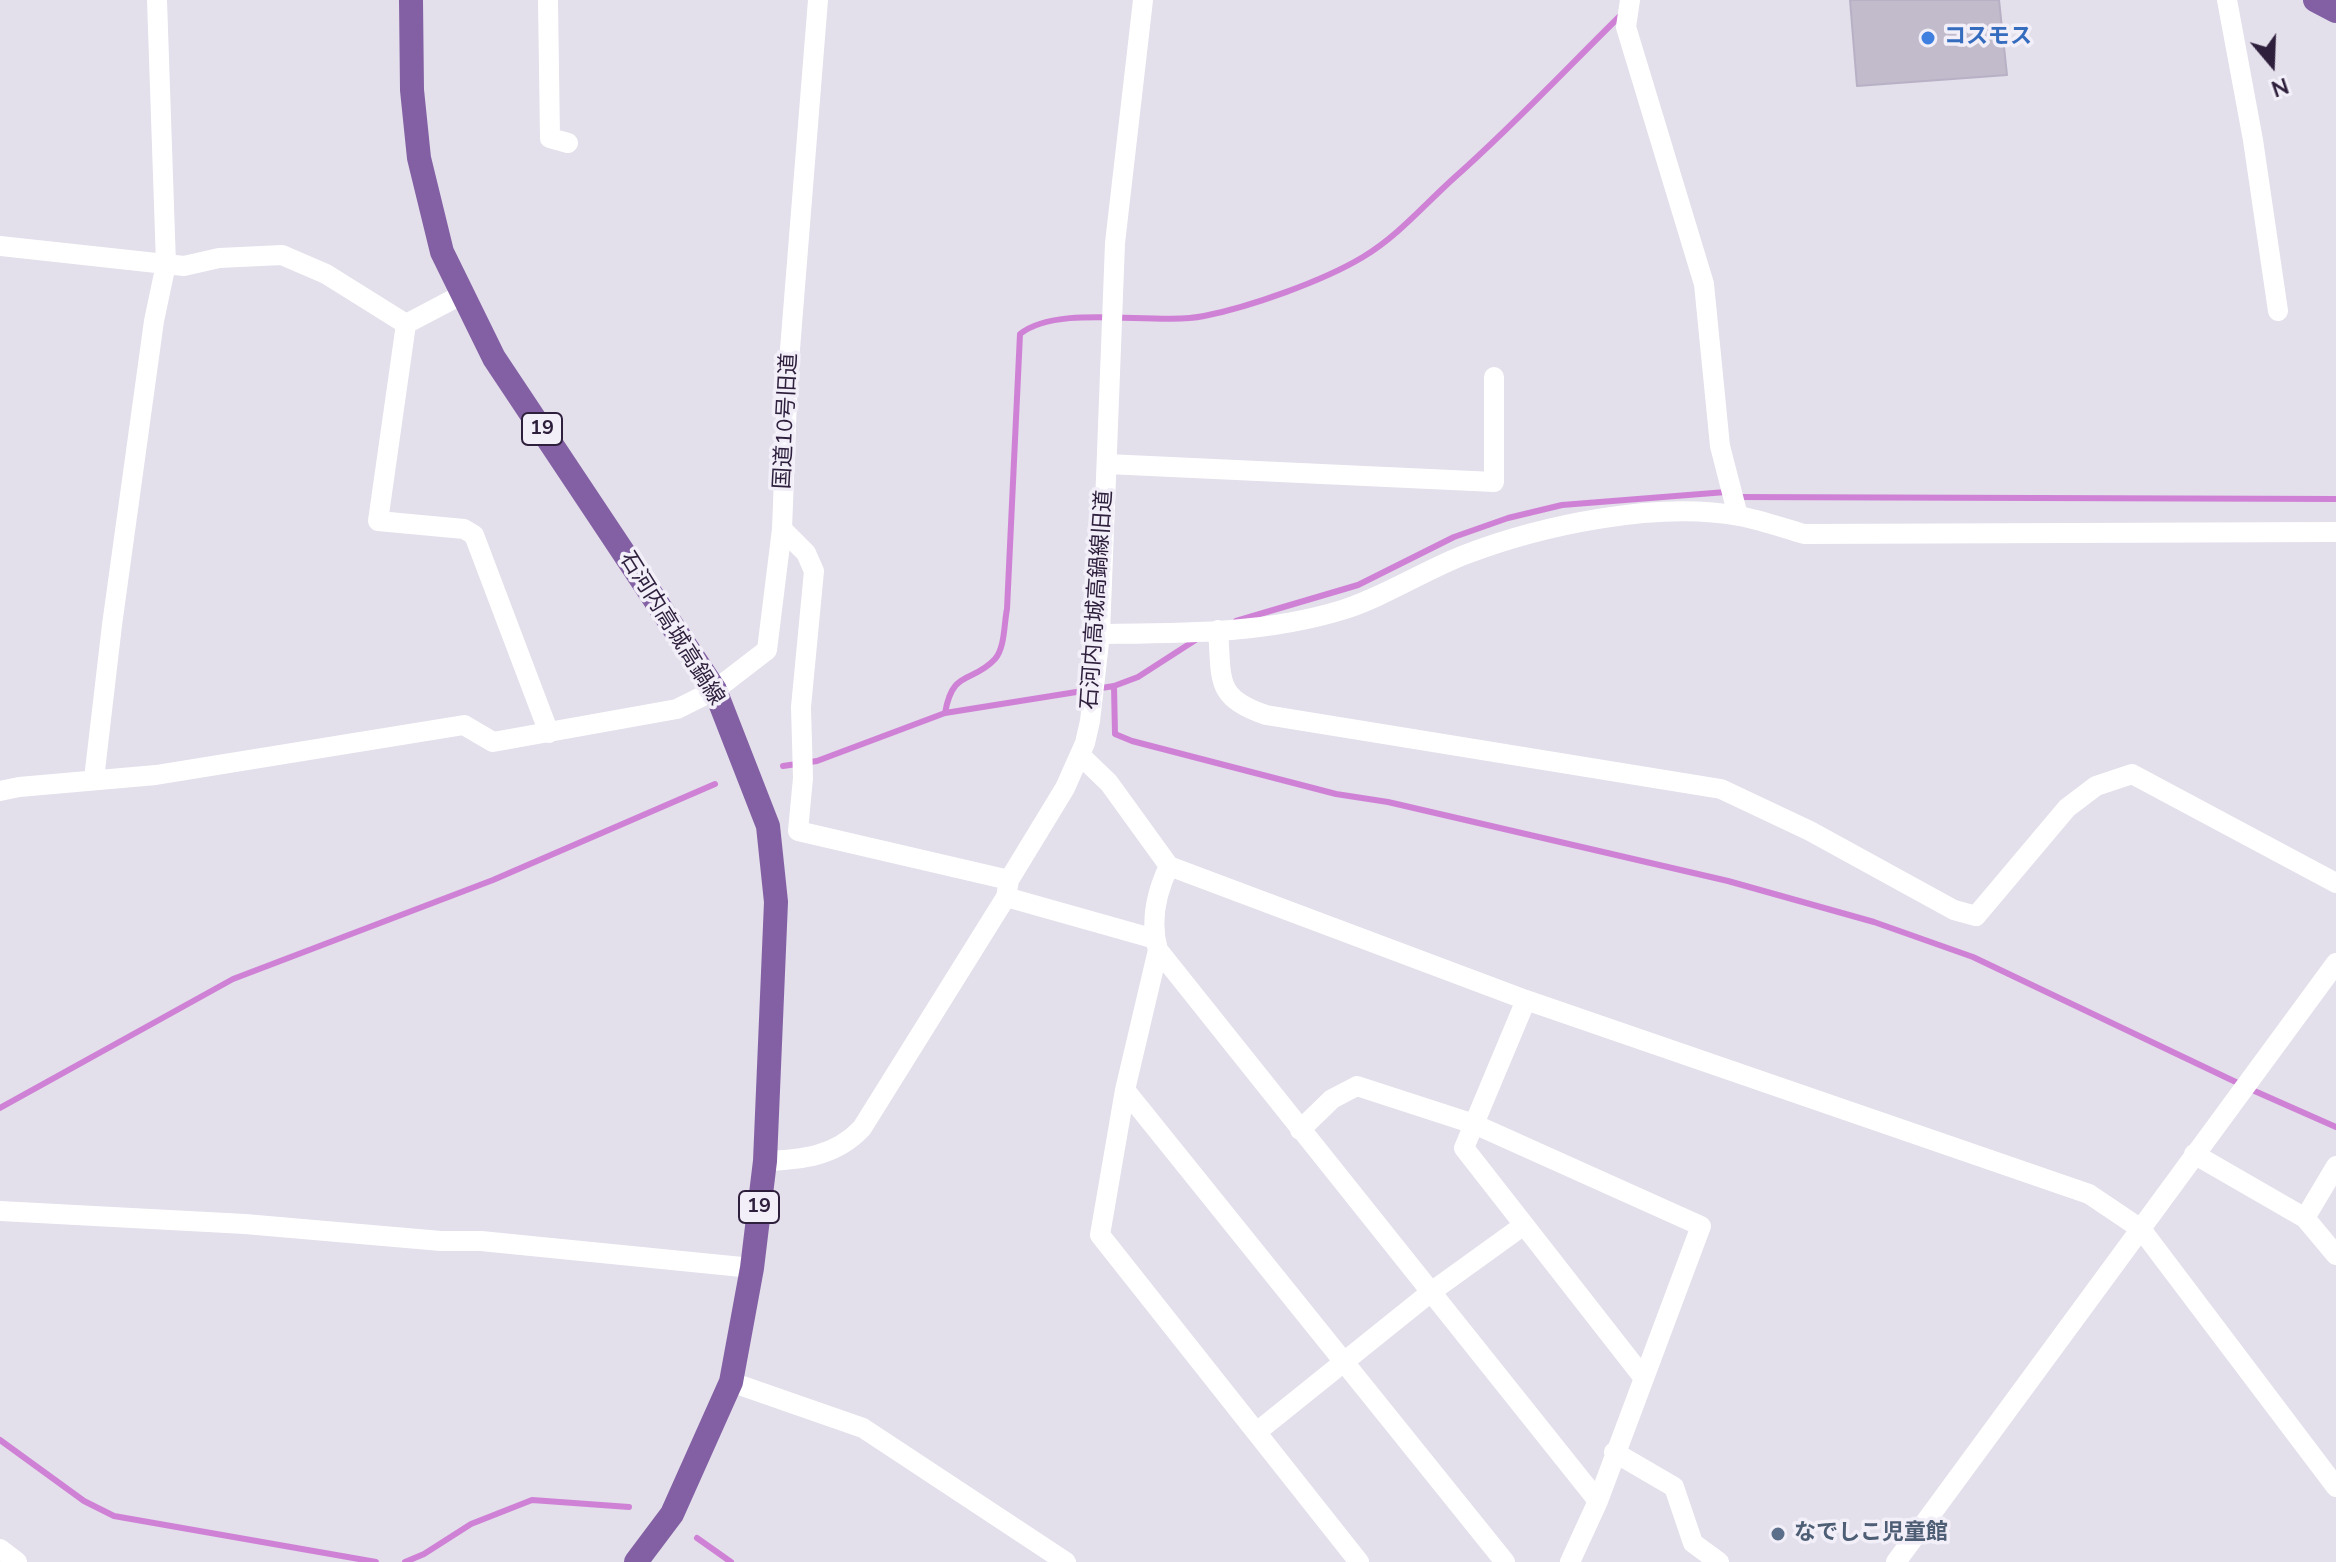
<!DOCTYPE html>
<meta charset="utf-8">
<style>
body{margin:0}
#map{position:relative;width:2336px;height:1562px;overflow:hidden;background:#e3dfeb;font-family:"Nunito Sans",sans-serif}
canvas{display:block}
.north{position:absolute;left:2232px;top:24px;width:80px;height:80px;-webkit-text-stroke:6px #f2eff8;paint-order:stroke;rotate:161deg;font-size:22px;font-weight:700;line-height:32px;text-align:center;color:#2e1f3d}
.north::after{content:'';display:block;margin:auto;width:28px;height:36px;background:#2e1f3d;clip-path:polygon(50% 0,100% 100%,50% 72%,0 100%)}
</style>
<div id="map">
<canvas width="2336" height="1562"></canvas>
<div class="north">N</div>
</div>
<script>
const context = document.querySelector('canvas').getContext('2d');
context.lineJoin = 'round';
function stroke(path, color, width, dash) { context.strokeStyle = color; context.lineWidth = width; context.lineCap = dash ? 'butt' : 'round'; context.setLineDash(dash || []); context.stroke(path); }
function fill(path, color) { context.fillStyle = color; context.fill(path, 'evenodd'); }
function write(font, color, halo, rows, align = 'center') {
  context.font = font + ' "Nunito Sans","Noto Sans JP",sans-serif'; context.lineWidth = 7; context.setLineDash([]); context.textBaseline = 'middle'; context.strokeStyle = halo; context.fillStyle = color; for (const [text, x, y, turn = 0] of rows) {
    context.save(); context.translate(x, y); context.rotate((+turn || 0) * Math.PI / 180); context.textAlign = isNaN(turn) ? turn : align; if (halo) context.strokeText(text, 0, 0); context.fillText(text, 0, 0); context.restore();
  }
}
stroke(new Path2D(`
 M1736,497L2336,499
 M1236,621L1358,585L1454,537L1508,518L1562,505L1726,492
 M1114,686L1115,734L1132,741L1336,794L1388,802L1728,881L1874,922L1973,957L2240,1084
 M945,713C953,668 972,684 995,659C1005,648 1004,623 1007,609L1020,334C1059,303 1154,326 1204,316C1250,307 1323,281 1363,257C1398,236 1424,205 1454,178C1513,126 1567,68 1623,13
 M783,766L817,761L945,713L1114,686L1138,677L1197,639
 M2250,1089L2336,1127
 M0,1108L233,979L493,880L715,784
 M0,1440L84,1501L114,1516L376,1562
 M697,1538L731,1562
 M405,1562L424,1554L471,1524L532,1500L629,1507`), '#cf82d5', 6);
const building = new Path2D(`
 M1850,0H1999L2007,75L1857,86Z`);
fill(building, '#c1bbcc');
stroke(building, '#b8b1c5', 2);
stroke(new Path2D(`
 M548,0L550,138L568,143
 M1630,0L1626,27L1704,284L1720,446L1738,516
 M2227,0L2253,140L2278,311
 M0,246L184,266L219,258L282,255L326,274L406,324
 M406,324L378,521L464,529L474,535L549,733
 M406,324L463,294
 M1107,464L1494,482V377
 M782,529L806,553L814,571L801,707L803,778L798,831L1009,880
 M1218,630C1222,679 1214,698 1266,715L1721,789L1810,831L1954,910L1976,916L2067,808L2096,786L2132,774L2336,883
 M1100,634C1181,633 1264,634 1342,610C1384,597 1423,571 1464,555C1542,525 1657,501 1739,516C1761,520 1783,528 1804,534L2336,532
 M1080,755L1109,783L1169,866L1526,1000L2089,1194L2141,1229L2336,1487
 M94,779L112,625L154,321L166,264L157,0
 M0,791L19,787L156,775L464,725L493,742L677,709L715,690L767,650L782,529L788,374L818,0
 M1169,866C1156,893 1150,922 1158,950L1598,1501
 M1006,897L1155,939
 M1158,950L1125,1090L1100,1235L1359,1562
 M1526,1000L1464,1148L1643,1377
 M1125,1090L1505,1562
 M1300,1130L1332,1099L1357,1086L1474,1124L1701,1226L1598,1501L1570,1562
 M2194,1154L2305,1218L2336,1255
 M765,1161C802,1160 836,1156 862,1128L1006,897L1009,880L1065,788L1085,743L1090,721L1100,634L1115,243L1143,0
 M0,1211L245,1224L441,1241H481L752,1268
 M2305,1218L2336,1166
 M731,1382L863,1428L1066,1562
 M1258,1431L1431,1292L1524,1225
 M1614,1452L1674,1487L1693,1543L1719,1562
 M0,1549L17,1562
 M1896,1562L2336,963`), '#fff', 20);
stroke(new Path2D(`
 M411,0L412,90L419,158L442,252L494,358L715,690L768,826L776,902L765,1161L752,1268L731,1382L672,1514L636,1562
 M2315,0L2336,11`), '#8360a4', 24);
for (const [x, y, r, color] of [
 [1928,38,8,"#3f7fe0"],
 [1778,1534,8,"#5c6f8a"]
]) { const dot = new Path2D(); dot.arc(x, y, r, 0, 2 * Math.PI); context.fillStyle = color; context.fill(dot); stroke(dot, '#f2eff8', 3); }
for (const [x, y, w] of [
 [542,429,40],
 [759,1207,40]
]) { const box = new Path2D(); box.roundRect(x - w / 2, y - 16, w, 32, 6); context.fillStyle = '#f2eff8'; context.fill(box); stroke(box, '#2e1f3d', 2); }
write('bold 20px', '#2e1f3d', null, [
 ["19",542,429],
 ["19",759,1207]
]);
write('bold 22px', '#366cbe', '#f2eff8', [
 ["コスモス",1944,38]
], 'left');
write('22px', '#2e1f3d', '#f2eff8', [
 ["国道10号旧道",787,421,-87],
 ["石河内高城高鍋線旧道",1098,600,-86],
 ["石河内高城高鍋線",671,629,58]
]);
write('bold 22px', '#4e5e75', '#f2eff8', [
 ["なでしこ児童館",1794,1534]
], 'left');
</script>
